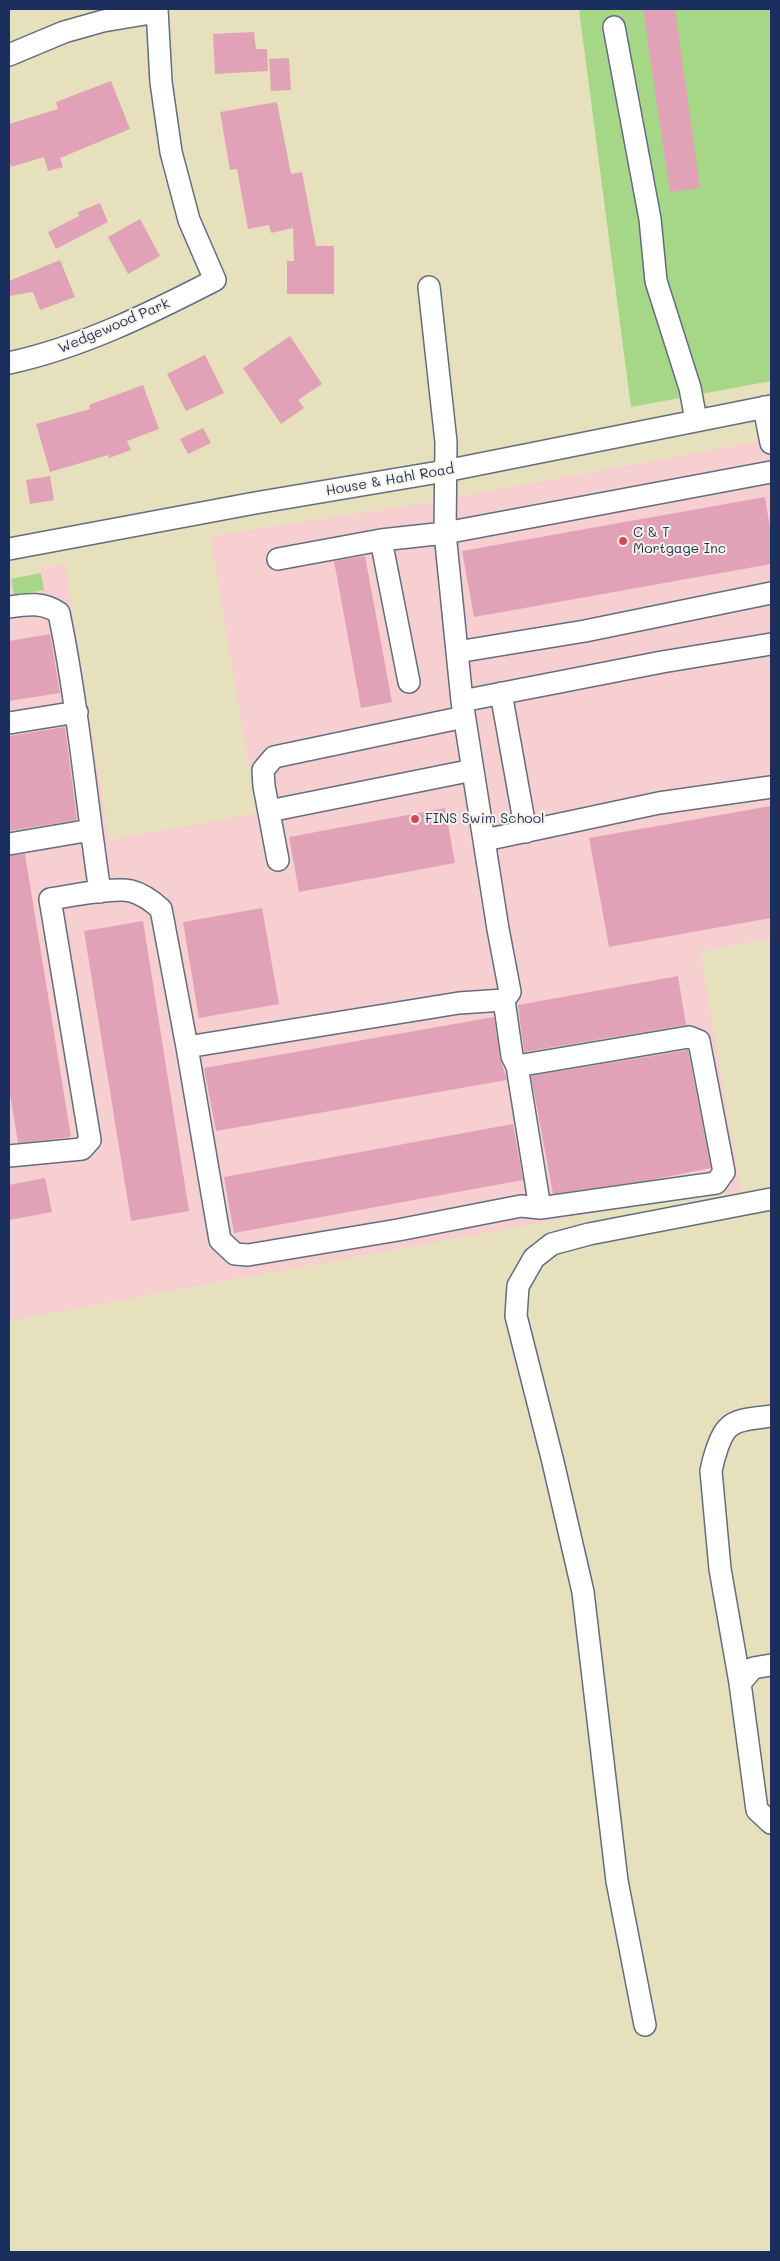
<!DOCTYPE html>
<style>
body{margin:0}
#map{position:relative;width:780px;height:2261px;overflow:hidden;background:#e7e0bc;font-family:Mali,sans-serif}
canvas{display:block}
.frame{position:absolute;inset:0;border:10px solid #1b2f5e;pointer-events:none}
</style>
<div id="map">
<canvas width="780" height="2261"></canvas>
<div class="frame"></div>
</div>
<script>
const context = document.querySelector('canvas').getContext('2d');
context.lineJoin = 'round';
function fill(path, color) { context.fillStyle = color; context.fill(path, 'evenodd'); }
function stroke(path, color, width, dash) { context.strokeStyle = color; context.lineWidth = width; context.lineCap = dash ? 'butt' : 'round'; context.setLineDash(dash || []); context.stroke(path); }
function write(font, color, halo, rows, align = 'center') {
  context.font = font + ' Mali,sans-serif'; context.lineWidth = 4; context.setLineDash([]); context.textBaseline = 'middle'; context.strokeStyle = halo; context.fillStyle = color; for (const [text, x, y, turn = 0] of rows) {
    context.save(); context.translate(x, y); context.rotate((+turn || 0) * Math.PI / 180); context.textAlign = isNaN(turn) ? turn : align; if (halo) context.strokeText(text, 0, 0); context.fillText(text, 0, 0); context.restore();
  }
}
fill(new Path2D(`
 M771,439V938L700,952L741,1191L638,1205L9,1321V574L14,595L44,590L40,568L65,564L109,840L257,813L210,536L407,506Z`), '#f7cfd1');
fill(new Path2D(`
 M579,9H771V381L631,407Z
 M41,573L44,590L14,595L11,579Z`), '#a5d786');
fill(new Path2D(`
 M643,9H675L700,188L670,192Z
 M254,32L256,49H267L268,71L215,74L213,34Z
 M289,58L291,90L271,91L269,59Z
 M111,81L130,129L60,158L63,167L48,171L44,157L11,167L9,160V124L58,109L56,102Z
 M277,102L291,174L302,172L316,246H334V294H287V261H294L293,228L271,233L269,225L248,229L237,169L230,170L220,112Z
 M100,203L108,222L56,249L48,232L79,216L78,212Z
 M140,219L160,256L128,274L108,237Z
 M60,260L75,297L40,310L33,292L9,296V281Z
 M290,336L322,384L298,400L304,408L281,424L243,368Z
 M205,355L224,393L186,411L167,374Z
 M143,385L159,429L127,441L131,450L109,458L108,455L50,472L36,424L90,409L89,405Z
 M203,428L211,443L188,454L180,439Z
 M50,476L54,500L30,504L26,480Z
 M765,497L771,534V564L474,617L462,551Z
 M365,556L392,702L361,708L334,561Z
 M50,634L60,693L9,701V641Z
 M65,727L77,820L9,831V736Z
 M771,806V918L609,947L589,838Z
 M445,808L455,863L299,892L289,837Z
 M25,854L71,1137L18,1143L9,1088V856Z
 M262,908L279,1004L199,1018L183,922Z
 M143,921L189,1211L131,1221L84,931Z
 M678,976L686,1025L524,1052L518,1005Z
 M494,1017L500,1058L507,1080L216,1131L204,1068Z
 M688,1050L711,1168L651,1180L553,1194L531,1076Z
 M513,1124L523,1180L234,1233L224,1177Z
 M45,1178L52,1212L9,1220V1185Z`), '#e1a2b7');
const minor = new Path2D(`
 M614,27L650,219L656,281L690,388L696,420
 M9,55L64,32L103,21L157,12
 M429,287L446,442L445,533L462,701L662,662L771,644
 M9,363C82,347 149,314 215,280L189,220L171,152L161,82L157,9
 M764,407L771,443
 M381,540L409,682
 M9,549L255,503L445,471L771,406
 M278,559L381,540L445,533L771,472
 M9,607C27,604 44,602 59,613C78,705 86,799 100,892
 M457,652L585,631L771,593
 M501,693L526,832
 M9,723L77,712
 M269,811L473,770
 M485,840L659,803L771,787
 M9,844L91,830
 M278,860L264,786L263,770L274,757L464,717
 M187,1047L220,1240L235,1254L248,1255L398,1230L521,1206L540,1208L716,1183L724,1172L699,1041L689,1037L517,1066L512,1056L504,1000
 M517,1066L540,1208
 M9,1156L82,1149L90,1140L50,899C70,896 114,887 131,891C143,894 152,901 161,909L187,1047L459,1003L504,1000L510,992L498,929L462,701
 M771,1665L753,1668L740,1683L757,1810L771,1823
 M740,1683L720,1569L711,1471C713,1460 720,1434 729,1427C738,1418 760,1418 771,1416
 M645,2025L617,1881L583,1592L553,1462L516,1316L518,1286L534,1258L552,1244L589,1234L771,1199`);
stroke(minor, '#626d7f', 24);
stroke(minor, '#fff', 21);
for (const [x, y, r, color] of [
 [623,541,5,"#d1495b"],
 [415,819,5,"#d1495b"]
]) { const dot = new Path2D(); dot.arc(x, y, r, 0, 2 * Math.PI); context.fillStyle = color; context.fill(dot); stroke(dot, '#f7f3e8', 2); }
write('14px', '#1b2f5e', '#f7f3e8', [
 ["Wedgewood Park",114,326,-23],
 ["House & Hahl Road",390,480,-10]
]);
write('14px', '#1b2f5e', '#f7f3e8', [
 ["C & T",633,533],
 ["Mortgage Inc",633,549],
 ["FINS Swim School",425,819]
], 'left');
</script>
